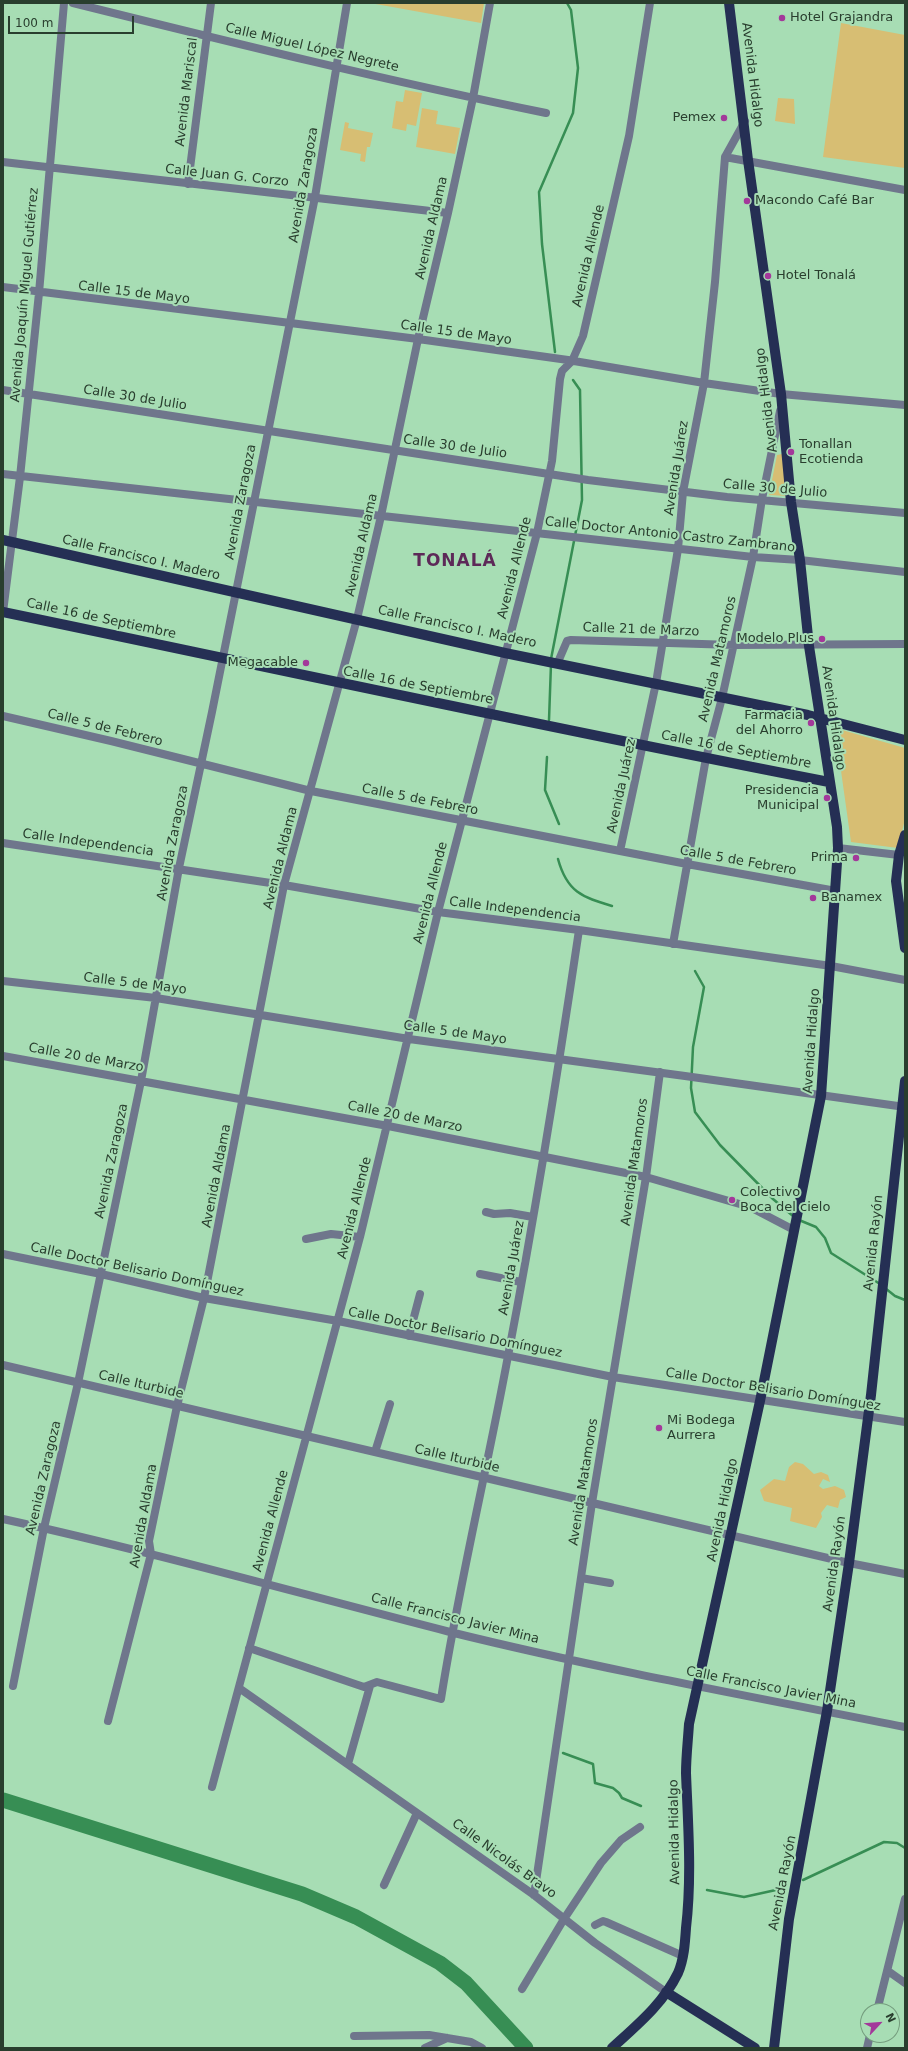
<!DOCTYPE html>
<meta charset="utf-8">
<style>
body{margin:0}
#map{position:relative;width:908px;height:2051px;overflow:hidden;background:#a7ddb4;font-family:"DejaVu Sans",sans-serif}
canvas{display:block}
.frame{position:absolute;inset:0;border:4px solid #293e2e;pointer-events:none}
.north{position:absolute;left:860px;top:2003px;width:40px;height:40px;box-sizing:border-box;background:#a7ddb4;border:1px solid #759d7e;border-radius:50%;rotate:64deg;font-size:11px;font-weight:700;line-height:16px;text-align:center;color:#293e2e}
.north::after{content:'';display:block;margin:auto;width:14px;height:18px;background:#a3389a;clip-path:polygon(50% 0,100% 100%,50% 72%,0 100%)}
.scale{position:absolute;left:8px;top:16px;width:126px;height:18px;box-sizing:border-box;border:2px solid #293e2e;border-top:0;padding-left:5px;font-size:12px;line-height:14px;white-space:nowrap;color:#293e2e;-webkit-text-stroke:3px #a7ddb4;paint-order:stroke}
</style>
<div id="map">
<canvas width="908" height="2051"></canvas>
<div class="frame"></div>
<div class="north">N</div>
<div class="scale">100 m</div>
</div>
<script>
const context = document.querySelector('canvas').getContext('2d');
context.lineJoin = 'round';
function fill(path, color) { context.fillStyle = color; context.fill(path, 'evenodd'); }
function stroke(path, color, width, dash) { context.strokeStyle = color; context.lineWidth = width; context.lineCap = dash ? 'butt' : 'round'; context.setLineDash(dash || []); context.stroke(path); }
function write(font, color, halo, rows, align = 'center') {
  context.font = font + ' "DejaVu Sans",sans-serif'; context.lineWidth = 4; context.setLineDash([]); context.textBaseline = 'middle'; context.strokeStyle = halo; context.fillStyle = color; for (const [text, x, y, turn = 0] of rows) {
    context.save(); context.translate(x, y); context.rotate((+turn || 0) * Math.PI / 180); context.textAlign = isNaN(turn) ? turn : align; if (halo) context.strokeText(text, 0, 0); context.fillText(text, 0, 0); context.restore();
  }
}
fill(new Path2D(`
 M370,3H484L481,23Z
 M841,23L905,35V168L823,157Z
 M405,90L422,93L416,126L407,124L406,131L392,128L396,101L403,102Z
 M778,98L794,99L795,124L775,121Z
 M422,108L438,111L436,124L460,128L455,154L416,147Z
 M345,122L349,123L348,128L373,133L370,147H367L365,162L360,161L361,154L340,150Z
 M782,454L788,496L769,495L777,455Z
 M835,728L905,748V819L898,848L851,842Z
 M795,1462L803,1464L814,1474L821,1472L828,1475L830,1482L823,1479L819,1486L823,1489L835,1486L844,1490L846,1497L840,1500L838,1508L827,1505L821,1513L822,1517L816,1528L790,1521L792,1508L764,1501L760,1490L774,1479L785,1481L789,1467Z`), '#d7be73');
stroke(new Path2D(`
 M555,352L542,244L539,192L573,113L578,68L571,10L567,3
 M551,659L582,500L580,390L573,380
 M549,720L551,664
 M547,757L545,790L559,824
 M558,859C567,892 582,897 612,906
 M695,971L704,987L693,1047L691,1088L695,1112L720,1145L773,1199L793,1216
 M799,1220L816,1227L825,1238L831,1253L880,1284
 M885,1288L895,1296L905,1300
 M563,1753L593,1764L595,1783L613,1788L619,1793L622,1798L641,1806
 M803,1880L884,1842L897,1843L905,1848
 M707,1890L744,1897L785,1888`), '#378e54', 2.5);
stroke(new Path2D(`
 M3,1800L302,1894L356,1917L440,1963L466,1983L526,2048`), '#378e54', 15);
stroke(new Path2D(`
 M73,3C230,42 388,81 546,113
 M725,157L905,190
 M3,162L448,213
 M188,184L211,3
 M3,287L418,339L568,360L704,383L781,394L905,405
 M3,390L588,480L727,497L905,513
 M3,474L753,557L800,560L905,572
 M3,612L20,477L39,293L64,3
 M558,662L567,641L571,640L734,645L905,644
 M3,716L111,741L311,791L687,864L836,891
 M3,843L284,885L438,912L579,930L831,966L905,980
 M838,848L899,855
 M620,851L656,683L678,549L683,492L704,383L715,282L725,157L745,121
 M673,944L706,758L722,698L753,557L762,499L780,411
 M3,981L156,998L409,1039L685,1076L905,1107
 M3,1056L388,1126L646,1177L750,1207L794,1230
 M486,1212L494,1214L510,1213L533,1217
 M306,1239L331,1234L360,1237
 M3,1254L101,1274L204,1298L338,1321L613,1377L905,1422
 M480,1274L521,1282
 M409,1336L420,1294
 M3,1365L849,1563L905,1574
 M375,1452L390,1404
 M3,1519C153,1552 301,1594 450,1632C600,1669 753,1697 905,1727
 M581,1578L610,1583
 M249,1648L364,1687L377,1682L441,1699C459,1584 487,1470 508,1356C535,1215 558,1072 579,930
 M13,1686L44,1528L78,1383L141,1081L179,868L212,712L315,197L347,3
 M239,1688L534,1895L595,1943L666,1992
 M108,1721L151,1554L149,1541L177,1406L204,1298L284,885L357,619L381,516L418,339L448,213L473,98L490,3
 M348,1764L370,1686
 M212,1787L360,1237L438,912L537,533L552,461L560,379L562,371L572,361L583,336L629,136L650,3
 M384,1885L417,1813
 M534,1895L592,1503L646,1177L660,1072
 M595,1925L603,1921L606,1922L683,1956
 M888,1971L905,1983
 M522,1989L564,1919L601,1863L621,1840L640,1827
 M877,2011L905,1899
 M354,2036L429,2035L471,2042L482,2048
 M425,2048L447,2038
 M867,2048L870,2035`), '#6f768c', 8);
stroke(new Path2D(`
 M3,540L505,653L808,715L905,740
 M3,612C278,669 553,729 829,782
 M905,835L899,855L896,881L905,948
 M666,1992L755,2048
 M612,2048C637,2025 663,2004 678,1973C684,1959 685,1943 686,1928C692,1876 688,1825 686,1773C686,1757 688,1740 689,1724L760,1401L821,1096L838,848L837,827L809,646L800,560L791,502L781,394L748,160L729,3
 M774,2048L789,1919L827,1711L849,1563L871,1395L905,1081`), '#252f54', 10);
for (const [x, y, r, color] of [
 [782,18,4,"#a3389a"],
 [724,118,4,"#a3389a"],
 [747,201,4,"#a3389a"],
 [768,276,4,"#a3389a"],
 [791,452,4,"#a3389a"],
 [822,639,4,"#a3389a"],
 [306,663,4,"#a3389a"],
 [811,723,4,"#a3389a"],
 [827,798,4,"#a3389a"],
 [856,858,4,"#a3389a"],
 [813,898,4,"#a3389a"],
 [732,1200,4,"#a3389a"],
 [659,1428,4,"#a3389a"]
]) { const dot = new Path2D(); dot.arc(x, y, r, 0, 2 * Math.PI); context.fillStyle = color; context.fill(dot); stroke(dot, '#a7ddb4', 1.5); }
write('13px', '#293e2e', '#a7ddb4', [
 ["Hotel Grajandra",790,18],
 ["Pemex",716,118,"right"],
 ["Macondo Café Bar",755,201],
 ["Hotel Tonalá",776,276],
 ["Tonallan",799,445],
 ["Ecotienda",799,460],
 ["Modelo Plus",814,639,"right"],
 ["Megacable",298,663,"right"],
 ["Farmacia",803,716,"right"],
 ["del Ahorro",803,731,"right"],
 ["Presidencia",819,791,"right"],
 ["Municipal",819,806,"right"],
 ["Prima",848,858,"right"],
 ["Banamex",821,898],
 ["Colectivo",740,1193],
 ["Boca del cielo",740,1208],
 ["Mi Bodega",667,1421],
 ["Aurrera",667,1436]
], 'left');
write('13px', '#293e2e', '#a7ddb4', [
 ["Calle Miguel López Negrete",312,48,13],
 ["Avenida Hidalgo",752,75,83],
 ["Avenida Mariscal",187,92,-83],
 ["Calle Juan G. Corzo",227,176,6],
 ["Avenida Zaragoza",304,185,-80],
 ["Avenida Aldama",432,228,-77],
 ["Avenida Allende",589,256,-77],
 ["Calle 15 de Mayo",134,293,7],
 ["Avenida Joaquín Miguel Gutiérrez",25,295,-85],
 ["Calle 15 de Mayo",456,333,8],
 ["Calle 30 de Julio",135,398,9],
 ["Avenida Hidalgo",767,400,-97],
 ["Calle 30 de Julio",455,447,8],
 ["Avenida Juárez",677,468,-81],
 ["Calle 30 de Julio",775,489,5],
 ["Avenida Zaragoza",241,502,-79],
 ["Calle Doctor Antonio Castro Zambrano",670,535,6],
 ["Avenida Aldama",362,545,-77],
 ["Calle Francisco I. Madero",141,558,13],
 ["Avenida Allende",515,568,-76],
 ["Calle 16 de Septiembre",101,619,12],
 ["Calle Francisco I. Madero",457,627,12],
 ["Calle 21 de Marzo",641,630,2],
 ["Avenida Matamoros",718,659,-77],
 ["Calle 16 de Septiembre",418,686,11],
 ["Avenida Hidalgo",833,718,82],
 ["Calle 5 de Febrero",105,728,14],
 ["Calle 16 de Septiembre",736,750,11],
 ["Avenida Juárez",622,786,-78],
 ["Calle 5 de Febrero",420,800,11],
 ["Calle Independencia",88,843,8],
 ["Avenida Zaragoza",173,843,-79],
 ["Avenida Aldama",281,858,-76],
 ["Calle 5 de Febrero",738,861,10],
 ["Avenida Allende",431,893,-76],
 ["Calle Independencia",515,910,7],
 ["Calle 5 de Mayo",135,984,7],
 ["Calle 5 de Mayo",455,1033,8],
 ["Avenida Hidalgo",812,1041,-86],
 ["Calle 20 de Marzo",86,1058,10],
 ["Calle 20 de Marzo",405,1117,11],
 ["Avenida Zaragoza",112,1161,-78],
 ["Avenida Matamoros",635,1162,-82],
 ["Avenida Aldama",217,1176,-79],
 ["Avenida Allende",355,1208,-76],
 ["Avenida Rayón",874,1243,-84],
 ["Avenida Juárez",512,1268,-80],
 ["Calle Doctor Belisario Domínguez",137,1270,12],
 ["Calle Doctor Belisario Domínguez",455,1333,11],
 ["Calle Iturbide",141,1385,13],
 ["Calle Doctor Belisario Domínguez",773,1390,9],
 ["Calle Iturbide",457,1459,13],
 ["Avenida Zaragoza",44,1478,-77],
 ["Avenida Matamoros",584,1482,-81],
 ["Avenida Hidalgo",723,1510,-78],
 ["Avenida Aldama",144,1516,-80],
 ["Avenida Allende",271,1521,-75],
 ["Avenida Rayón",835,1564,-82],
 ["Calle Francisco Javier Mina",455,1619,14],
 ["Calle Francisco Javier Mina",771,1688,11],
 ["Avenida Hidalgo",675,1832,-91],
 ["Calle Nicolás Bravo",504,1859,36],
 ["Avenida Rayón",783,1883,-79]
]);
context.letterSpacing = '1px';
write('bold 17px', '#5d2958', '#a7ddb4', [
 ["TONALÁ",455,562]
]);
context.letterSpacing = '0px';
</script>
